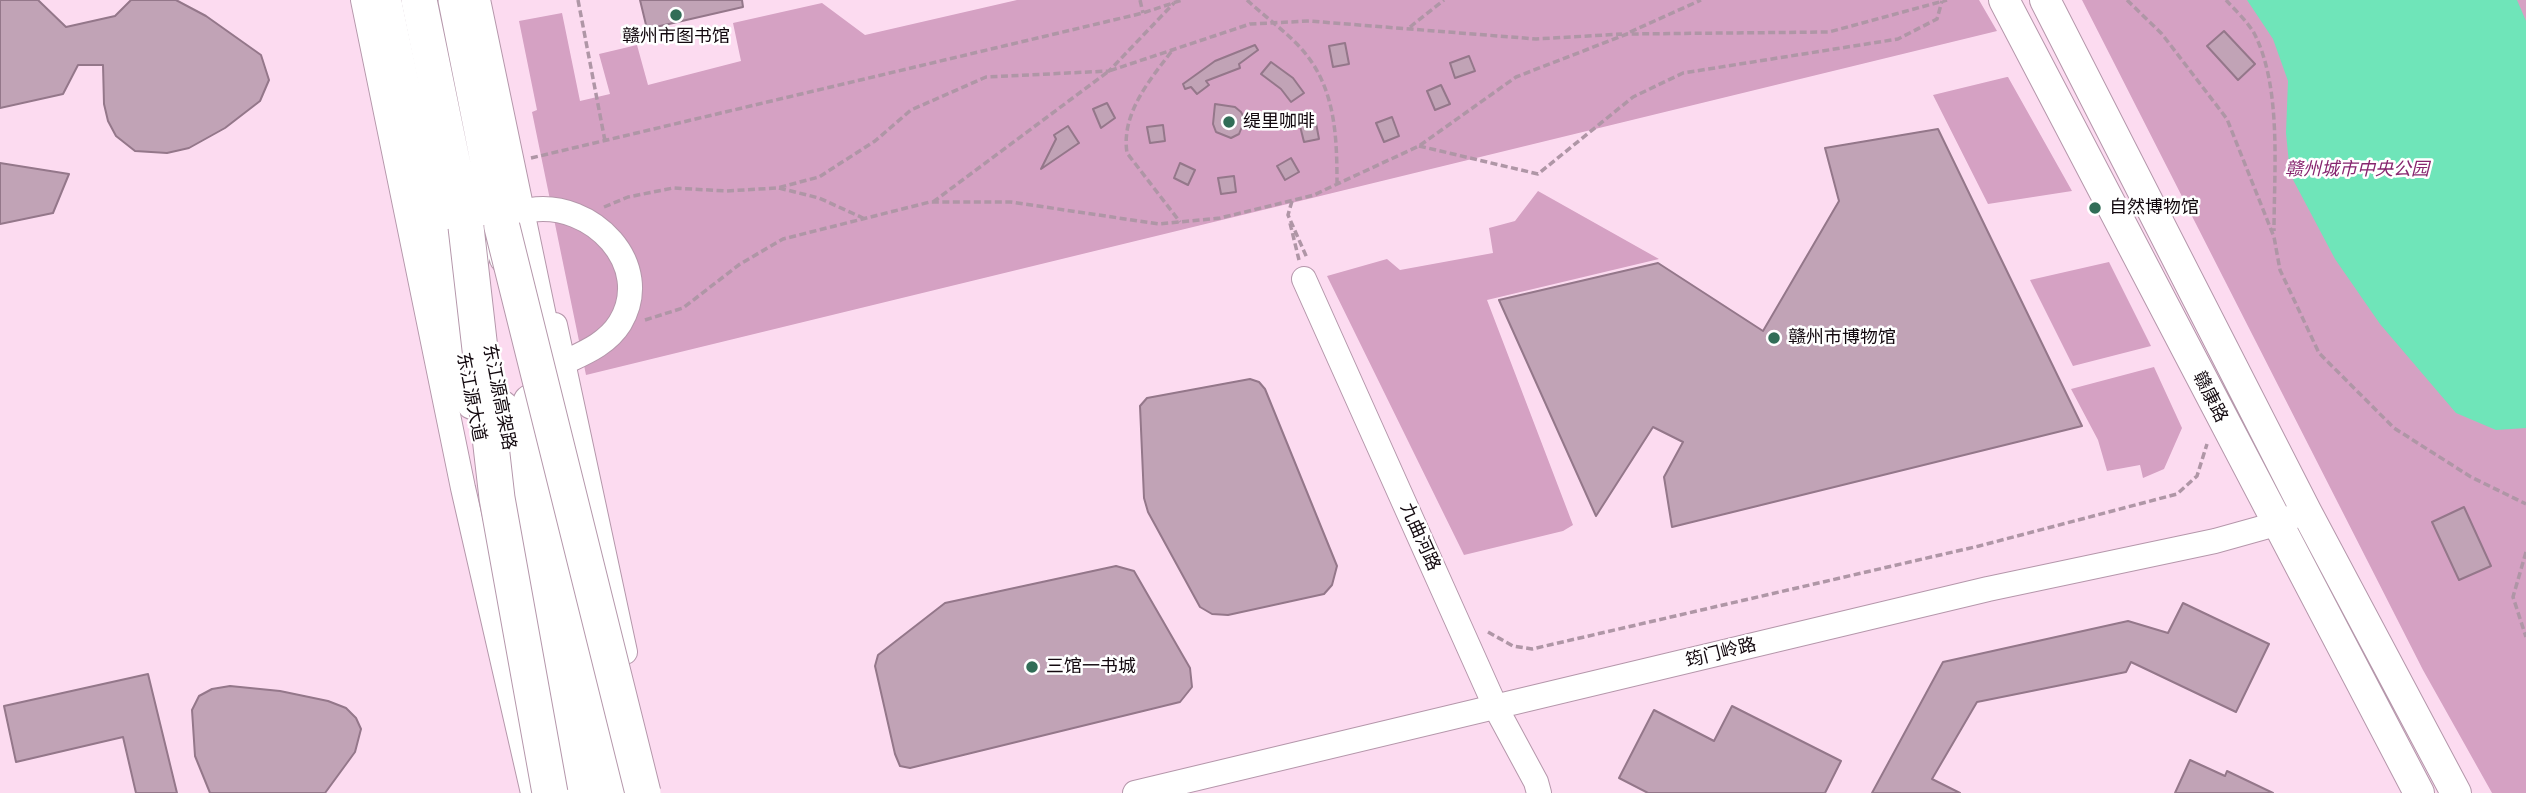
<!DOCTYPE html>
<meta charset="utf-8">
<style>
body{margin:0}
canvas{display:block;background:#fcdbf0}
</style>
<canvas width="2526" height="793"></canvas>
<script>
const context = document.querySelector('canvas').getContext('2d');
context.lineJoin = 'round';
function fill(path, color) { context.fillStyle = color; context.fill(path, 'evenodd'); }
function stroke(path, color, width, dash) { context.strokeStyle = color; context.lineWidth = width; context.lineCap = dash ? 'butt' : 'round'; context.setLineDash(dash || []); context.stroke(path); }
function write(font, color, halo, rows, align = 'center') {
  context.font = font + ' Literata,"Noto Sans SC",serif'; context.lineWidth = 5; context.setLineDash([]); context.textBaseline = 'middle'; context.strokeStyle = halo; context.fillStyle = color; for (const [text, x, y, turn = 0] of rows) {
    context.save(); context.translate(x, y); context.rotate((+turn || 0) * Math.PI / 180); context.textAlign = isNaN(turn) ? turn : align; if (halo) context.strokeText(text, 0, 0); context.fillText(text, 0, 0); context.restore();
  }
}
fill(new Path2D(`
 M1017,0H1979L1997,31L586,375L532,112L537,110L519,21L562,13L580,101L610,94L599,54L637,45L648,85L741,61L733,23L822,3L865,35Z
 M2082,0H2526V793H2492L2423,670Z
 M2007,77H2008L2072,191L1988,204L1933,95Z
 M1538,191L1659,259L1487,300L1573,525L1563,531L1464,555L1327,276L1387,259L1400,270L1493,253L1489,228L1515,221Z
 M2109,262L2151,346L2073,366L2030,280Z
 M2154,367L2182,428L2164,469L2143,478L2140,465L2107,471L2098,440L2071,389Z`), '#d5a1c3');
fill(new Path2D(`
 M2247,0H2517L2526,21V428L2496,430L2456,413L2380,324L2335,259L2290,174L2286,133L2288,81L2273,39Z`), '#6fe5b9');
const building = new Path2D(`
 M0,0H38L66,27L115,16L131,0H176L206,16L261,55L269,80L260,101L225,128L189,148L167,153L135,151L116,136L108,121L104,104L103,65H78L63,94L0,108Z
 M640,0H742L743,7L647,29Z
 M2224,31L2255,64L2238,80L2207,46Z
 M1345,43L1349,64L1333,67L1329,46Z
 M1255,45L1258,50L1239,64L1240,68L1206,81L1209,85L1197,94L1191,87L1185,89L1183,84L1215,61Z
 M1469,56L1475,71L1455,78L1450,63Z
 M1271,62L1293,78L1304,93L1291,102L1281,89L1261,74Z
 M1441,85L1450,104L1435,110L1427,91Z
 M1107,103L1115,118L1101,128L1093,109Z
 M1215,104L1235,107L1241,112L1245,119L1239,134L1231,138L1216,132L1213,124Z
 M1392,117L1399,136L1384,142L1376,123Z
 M1316,123L1319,139L1304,142L1300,126Z
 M1163,125L1165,141L1150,143L1147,127Z
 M1068,126L1079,143L1041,169L1056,139L1054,135Z
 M1938,129L2082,426L1672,527L1664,477L1683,442L1653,427L1596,516L1499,300L1658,263L1763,331L1839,201L1825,148Z
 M1291,158L1299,172L1285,180L1277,166Z
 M0,163L69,174L53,213L0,224Z
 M1180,163L1195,170L1188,185L1174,178Z
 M1234,176L1236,192L1221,194L1218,178Z
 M1250,379L1259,382L1265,389L1337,566L1332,585L1324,594L1228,615L1212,614L1200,607L1148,512L1144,498L1140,406L1147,398Z
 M2464,507L2491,566L2459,580L2432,522Z
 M1116,566L1134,571L1190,668L1192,687L1180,702L910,768L900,766L895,754L875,666L878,655L945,603Z
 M2183,603L2269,644L2236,712L2131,662L2126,672L1977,702L1932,779L1960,793H1872L1943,662L2128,621L2168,633Z
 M148,674L177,793H136L123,737L16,762L4,706Z
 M230,686L280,691L328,701L346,708L356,718L361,729L355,752L325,793H210L195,756L192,710L199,696L212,689Z
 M1732,706L1841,761L1825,793H1648L1619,778L1654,710L1714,741Z
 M2190,760L2225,776L2227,771L2273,793H2175Z`);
fill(building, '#c1a3b6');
stroke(building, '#94778a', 2);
const minor = new Path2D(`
 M363,0L463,488L533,793
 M530,210C592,200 655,265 620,323C607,344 584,353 563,363
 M1304,279L1496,708L1536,782L1539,793
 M555,325L625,652
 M1135,793L1988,589L2215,541L2276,524L2306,511`);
const major = new Path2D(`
 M386,0L472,404
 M475,0L548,350
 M2004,0L2419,793
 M2045,0L2306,511L2456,793`);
const highway = new Path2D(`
 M419,0L472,257
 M456,0L507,257
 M531,402L545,482L610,793
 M501,408L580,793`);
stroke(minor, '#b597ab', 26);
stroke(major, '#b597ab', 32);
stroke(highway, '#b597ab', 37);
stroke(new Path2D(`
 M578,0L605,141
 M1140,0L1143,13
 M1247,0C1263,15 1281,28 1296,43C1335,82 1337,132 1337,184
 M2127,0L2162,34L2227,119L2274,237L2280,270L2319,353L2394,428L2471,477L2526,504
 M2226,0C2235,10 2247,21 2254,33C2282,87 2274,171 2274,231
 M1410,27L1444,0
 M1630,32L1701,0
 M1171,52C1149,81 1121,114 1127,153L1180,222
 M1419,146L1538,174L1633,97L1683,73L1898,39L1937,19L1942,1
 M531,158L1143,13L1182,0
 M779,188L819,198L863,218
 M1292,201L1288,215L1307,258
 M933,202L1109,71L1250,24L1309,21L1536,39L1622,34
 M604,207L628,197L673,188L726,191L777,188L819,177L875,141L911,110L986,77L1109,71L1174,3
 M1290,223L1299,260
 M645,320L683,308L740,264L783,239L930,202H1011L1159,224L1220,218L1314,195L1335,185L1419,146L1516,77L1627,34L1829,32L1947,0
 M2526,552L2513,597L2526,637
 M1488,632L1513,646L1532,649L1979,546L2177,494L2197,476L2207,444`), '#af96a6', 3.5, [7, 3.5]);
stroke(minor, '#fff', 24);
stroke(major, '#fff', 30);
stroke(highway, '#fff', 35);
const highwayBridge = new Path2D(`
 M466,227L497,498L550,793
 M502,227L643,793`);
stroke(highwayBridge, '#b597ab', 37, []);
stroke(highwayBridge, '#fff', 35);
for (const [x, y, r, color] of [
 [676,15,7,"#316d57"],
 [1229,122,7,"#316d57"],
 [2095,208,7,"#316d57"],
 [1774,338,7,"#316d57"],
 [1032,667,7,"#316d57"]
]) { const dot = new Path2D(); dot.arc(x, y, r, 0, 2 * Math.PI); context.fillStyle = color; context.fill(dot); stroke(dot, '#fff', 2.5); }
write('18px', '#12080e', '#fff', [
 ["赣州市图书馆",676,37,"center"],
 ["缇里咖啡",1243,122],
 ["自然博物馆",2109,208],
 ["赣州市博物馆",1788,338],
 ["三馆一书城",1046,667]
], 'left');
write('italic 18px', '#87266f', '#fff', [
 ["赣州城市中央公园",2357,170]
]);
write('18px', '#12080e', '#fff', [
 ["东江源大道",471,397,79],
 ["东江源高架路",499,397,79],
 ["赣康路",2210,397,63],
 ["九曲河路",1420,537,66],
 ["筠门岭路",1721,653,-14]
]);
</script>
